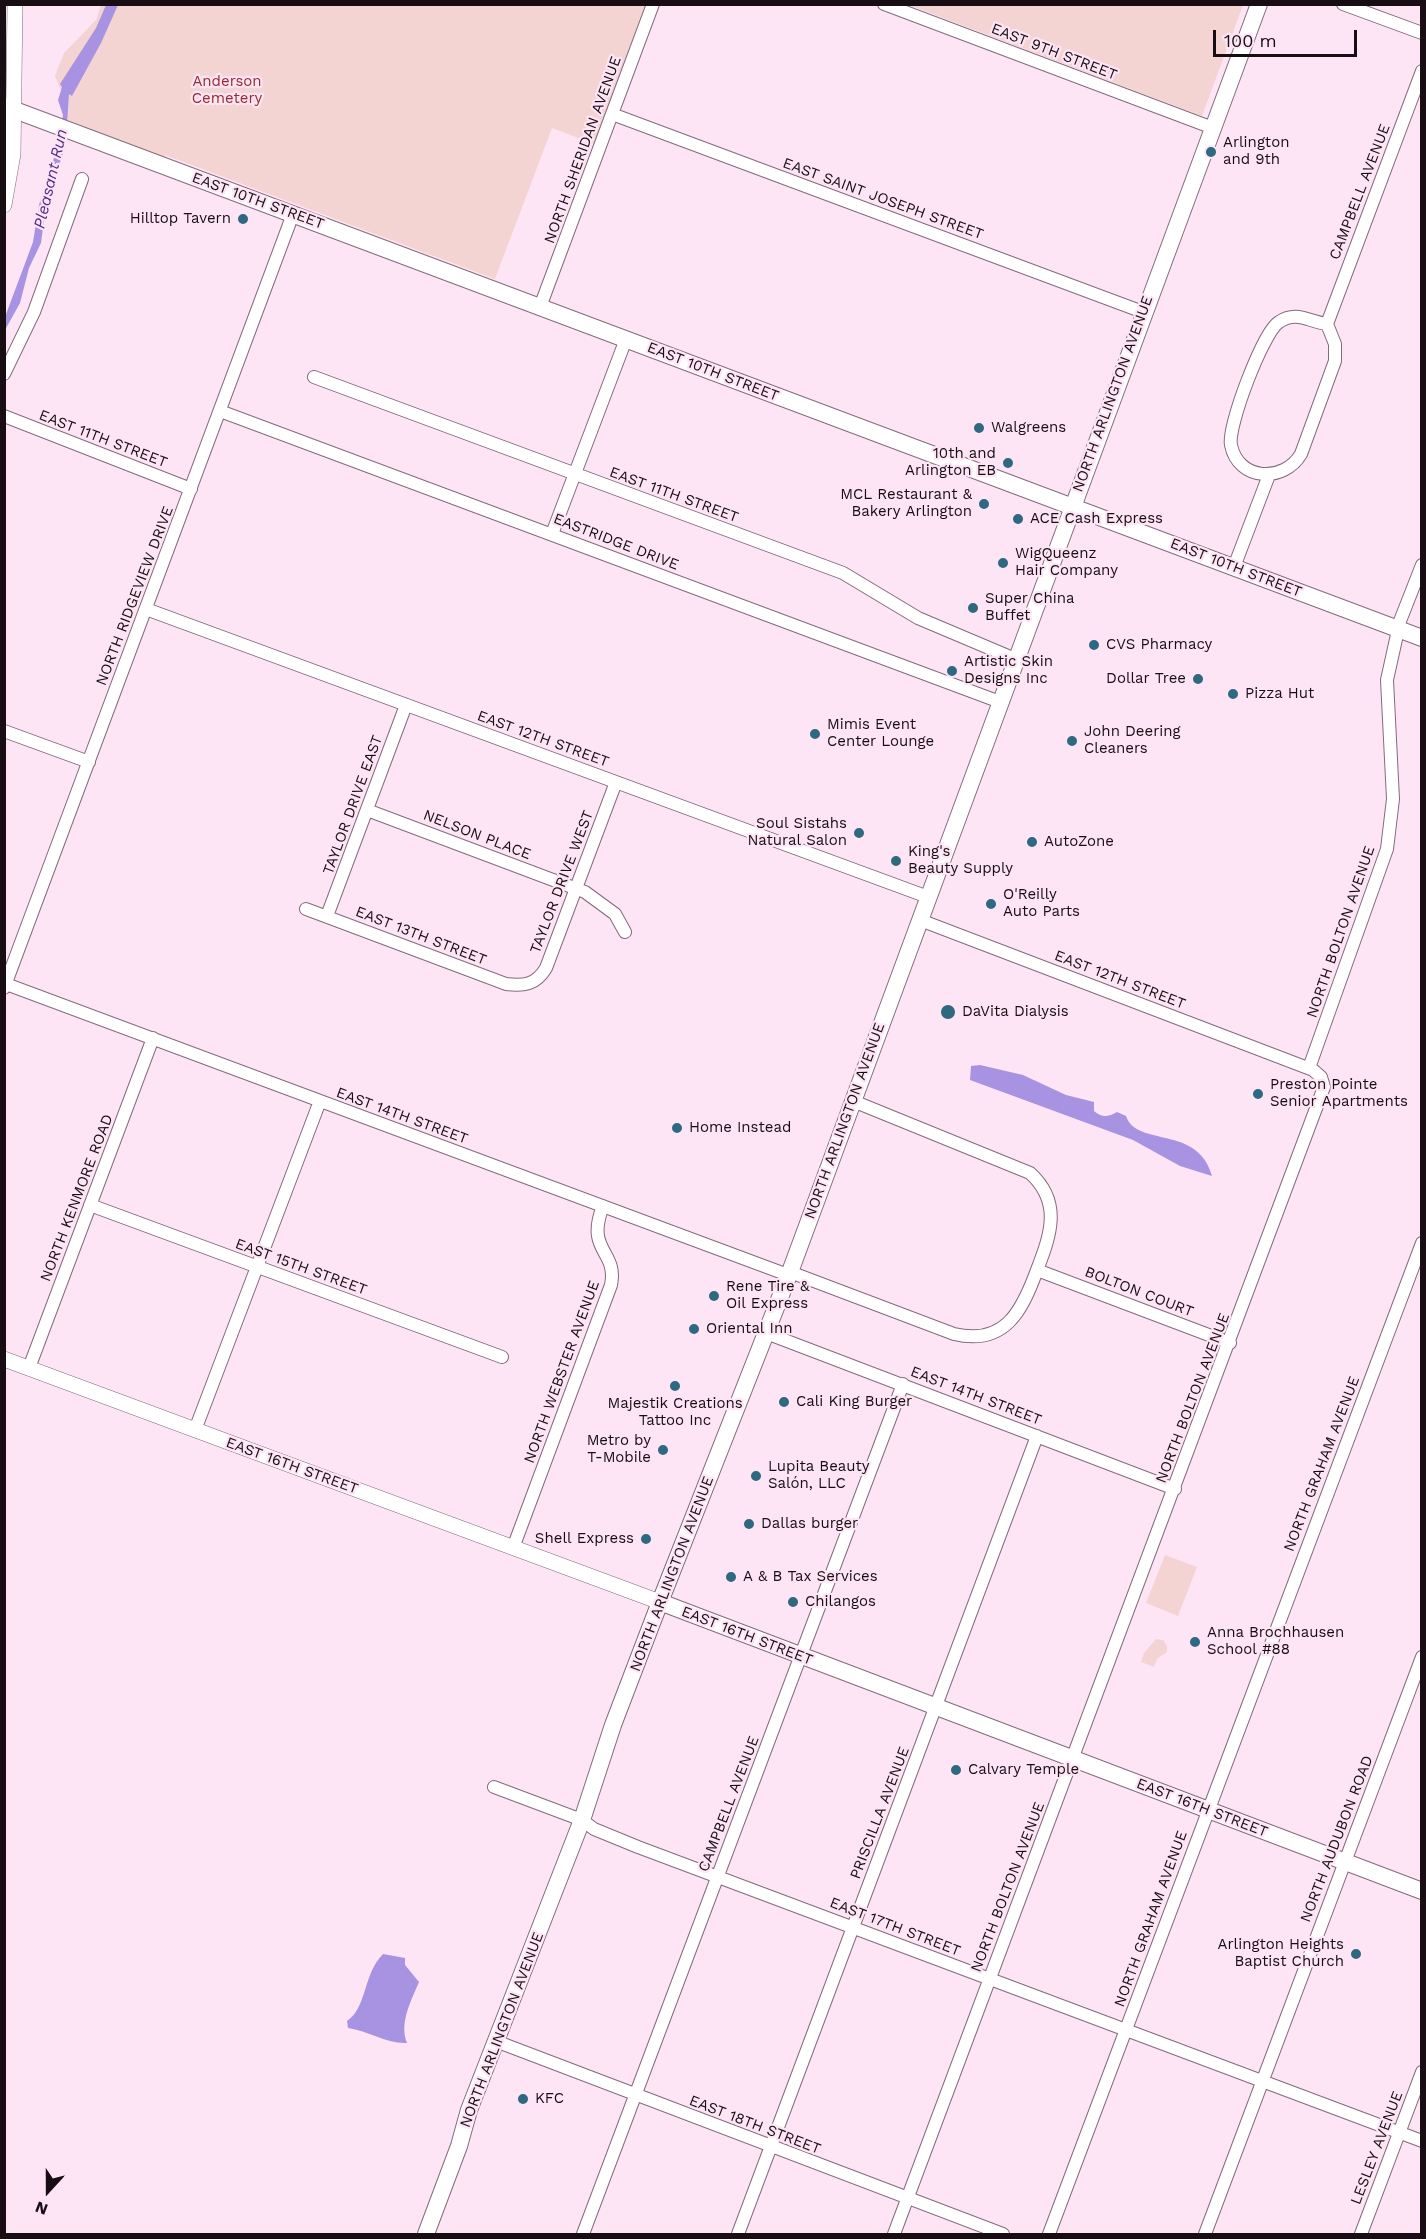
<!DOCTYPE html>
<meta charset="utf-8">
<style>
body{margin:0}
#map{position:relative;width:1426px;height:2239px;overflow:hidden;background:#fee5f5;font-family:"Work Sans",sans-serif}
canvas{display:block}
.frame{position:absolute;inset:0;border:6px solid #170d13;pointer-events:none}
.north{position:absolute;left:18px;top:2161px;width:60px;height:60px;-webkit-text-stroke:4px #fee5f5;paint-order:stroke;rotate:201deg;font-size:16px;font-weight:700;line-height:24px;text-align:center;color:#170d13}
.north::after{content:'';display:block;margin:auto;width:21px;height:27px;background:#170d13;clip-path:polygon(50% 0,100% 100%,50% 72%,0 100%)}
.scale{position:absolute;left:1213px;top:30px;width:144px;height:27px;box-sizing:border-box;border:3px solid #170d13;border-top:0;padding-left:8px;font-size:18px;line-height:21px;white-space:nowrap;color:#170d13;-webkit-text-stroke:4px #fee5f5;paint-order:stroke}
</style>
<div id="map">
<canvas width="1426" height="2239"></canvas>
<div class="frame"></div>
<div class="north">N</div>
<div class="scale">100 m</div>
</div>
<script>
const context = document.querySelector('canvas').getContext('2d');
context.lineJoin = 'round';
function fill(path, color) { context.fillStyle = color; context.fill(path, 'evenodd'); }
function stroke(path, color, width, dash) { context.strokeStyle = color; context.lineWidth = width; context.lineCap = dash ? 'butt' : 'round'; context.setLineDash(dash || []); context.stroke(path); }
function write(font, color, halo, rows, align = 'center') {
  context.font = font + ' "Work Sans",sans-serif'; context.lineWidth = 4.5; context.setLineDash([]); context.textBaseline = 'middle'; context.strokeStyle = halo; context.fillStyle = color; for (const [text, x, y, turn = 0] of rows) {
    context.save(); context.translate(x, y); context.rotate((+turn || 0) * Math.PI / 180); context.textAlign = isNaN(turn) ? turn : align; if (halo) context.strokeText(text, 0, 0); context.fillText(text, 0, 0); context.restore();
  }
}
fill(new Path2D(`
 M101,5H111L61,91L55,76L64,53L96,20Z
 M118,5H645L594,144L552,128L495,279L165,155V160L68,120L69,91Z
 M909,5H1243L1202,116Z
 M1165,1555L1197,1567L1178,1616L1146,1603Z
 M1156,1639L1163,1640L1167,1646V1652L1157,1659L1154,1667L1141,1662L1144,1653Z`), '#f4d4d2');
fill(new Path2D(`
 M106,5H118L101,43L72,96L69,94L66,144L46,206L41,243L29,268L20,303L5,330V317L33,242L39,205L59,142L63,115L58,100L62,87L60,84L96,28Z
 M980,1065L1023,1075L1066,1095L1094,1102V1111C1102,1118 1108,1117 1117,1112L1126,1116C1137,1148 1198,1124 1212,1176L1180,1166L1133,1140L970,1080L971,1066Z
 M383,1954L405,1958V1965L419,1982C411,2001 399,2023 407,2043C386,2044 369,2031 348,2028L347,2021C367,2008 363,1974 383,1954Z`), '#a793e1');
const minor = new Path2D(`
 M884,4L1213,128
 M1343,4L1422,33
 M612,114L1143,312
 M540,307L653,4
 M1327,324C1309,322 1297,310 1279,322C1263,332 1227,427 1231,445C1238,481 1284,483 1301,454L1335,361V344L1327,324L1422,71
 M4,374L34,312L82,179
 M314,377L843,573L918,618L1015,659
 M220,411L1000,702
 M4,416L191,489
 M552,534L626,339
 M1234,567L1269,475
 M146,609L928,897
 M4,731L89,762
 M367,810L585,892L615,914L625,932
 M306,909L506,984C524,986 536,985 546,968L616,782
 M327,916L406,705
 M6,984L788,1275
 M4,988L293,214
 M1309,1068L1387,849L1393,799L1387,680L1400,621L1422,565
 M90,1205L502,1357
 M1037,1270L1230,1343
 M790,1272L954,1334C1005,1346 1022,1311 1037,1270C1051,1234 1062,1202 1030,1173L853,1101
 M766,1333L1175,1489
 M29,1368L153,1038
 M195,1430L320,1101
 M513,1548L611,1285C618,1250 585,1252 603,1206
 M494,1787L582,1820L594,1829L638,1847L1422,2141
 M498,2042L1003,2234
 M583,2234L903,1384
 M738,2234L1037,1436
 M894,2234L1324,1087L1321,1077L1313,1070L920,920
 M1049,2234L1422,1243
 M1205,2234L1422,1657
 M1361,2234L1422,2072`);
const tertiary = new Path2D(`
 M4,205L13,154L15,4
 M4,1359L660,1602`);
const secondary = new Path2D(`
 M4,106L1422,638
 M660,1602L1422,1891
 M426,2234L459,2146L469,2110L582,1820L613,1725L660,1602L790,1272L1259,4`);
stroke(minor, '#846a7c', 14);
stroke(tertiary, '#846a7c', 16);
stroke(secondary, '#846a7c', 18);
stroke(minor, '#fff', 12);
stroke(tertiary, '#fff', 15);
stroke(secondary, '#fff', 16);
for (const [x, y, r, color] of [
 [1211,152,6,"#2e6881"],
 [243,219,6,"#2e6881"],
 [979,428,6,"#2e6881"],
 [1008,463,6,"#2e6881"],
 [984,504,6,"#2e6881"],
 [1018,519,6,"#2e6881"],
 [1003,563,6,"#2e6881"],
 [973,608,6,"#2e6881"],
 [1094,645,6,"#2e6881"],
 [952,671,6,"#2e6881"],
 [1198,679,6,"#2e6881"],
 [1233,694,6,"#2e6881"],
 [815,734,6,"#2e6881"],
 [1072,741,6,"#2e6881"],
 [859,833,6,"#2e6881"],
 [1032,842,6,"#2e6881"],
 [896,861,6,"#2e6881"],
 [991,904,6,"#2e6881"],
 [948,1012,8,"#2e6881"],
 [1258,1094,6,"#2e6881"],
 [677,1128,6,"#2e6881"],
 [714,1296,6,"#2e6881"],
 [694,1329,6,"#2e6881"],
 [675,1386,6,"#2e6881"],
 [784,1402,6,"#2e6881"],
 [663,1450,6,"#2e6881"],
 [756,1476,6,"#2e6881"],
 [749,1524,6,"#2e6881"],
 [646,1539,6,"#2e6881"],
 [731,1577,6,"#2e6881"],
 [793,1602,6,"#2e6881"],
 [1195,1642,6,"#2e6881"],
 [956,1770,6,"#2e6881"],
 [1356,1954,6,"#2e6881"],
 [523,2099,6,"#2e6881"]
]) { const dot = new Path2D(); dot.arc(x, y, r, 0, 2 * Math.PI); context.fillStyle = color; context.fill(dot); stroke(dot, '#fee5f5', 2); }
write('15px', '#170d13', '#fee5f5', [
 ["EAST 9TH STREET",1054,52,21],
 ["NORTH SHERIDAN AVENUE",583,150,-70],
 ["CAMPBELL AVENUE",1360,192,-69],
 ["EAST SAINT JOSEPH STREET",883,199,20],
 ["EAST 10TH STREET",258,201,20],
 ["EAST 10TH STREET",713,372,21],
 ["NORTH ARLINGTON AVENUE",1113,394,-70],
 ["EAST 11TH STREET",103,439,21],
 ["EAST 11TH STREET",674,495,20],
 ["EASTRIDGE DRIVE",616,542,21],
 ["EAST 10TH STREET",1236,568,21],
 ["NORTH RIDGEVIEW DRIVE",135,596,-69],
 ["EAST 12TH STREET",543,739,20],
 ["TAYLOR DRIVE EAST",353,805,-70],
 ["NELSON PLACE",477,835,21],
 ["TAYLOR DRIVE WEST",562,882,-69],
 ["NORTH BOLTON AVENUE",1341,932,-71],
 ["EAST 13TH STREET",421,936,21],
 ["EAST 12TH STREET",1120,980,21],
 ["EAST 14TH STREET",402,1116,20],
 ["NORTH ARLINGTON AVENUE",845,1121,-70],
 ["NORTH KENMORE ROAD",77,1198,-69],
 ["EAST 15TH STREET",301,1267,20],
 ["BOLTON COURT",1139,1292,21],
 ["NORTH WEBSTER AVENUE",562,1372,-70],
 ["EAST 14TH STREET",976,1396,21],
 ["NORTH BOLTON AVENUE",1193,1398,-69],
 ["NORTH GRAHAM AVENUE",1322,1464,-69],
 ["EAST 16TH STREET",292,1466,20],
 ["NORTH ARLINGTON AVENUE",672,1574,-69],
 ["EAST 16TH STREET",747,1636,21],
 ["CAMPBELL AVENUE",729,1804,-69],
 ["EAST 16TH STREET",1202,1808,21],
 ["PRISCILLA AVENUE",880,1813,-69],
 ["NORTH AUDUBON ROAD",1337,1839,-69],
 ["NORTH BOLTON AVENUE",1008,1887,-69],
 ["NORTH GRAHAM AVENUE",1151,1919,-70],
 ["EAST 17TH STREET",895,1927,21],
 ["NORTH ARLINGTON AVENUE",502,2030,-69],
 ["EAST 18TH STREET",755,2125,21],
 ["LESLEY AVENUE",1377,2148,-69]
]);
write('15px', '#962b30', '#fee5f5', [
 ["Anderson",227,82],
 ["Cemetery",227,99]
]);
write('15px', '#170d13', '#fee5f5', [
 ["Arlington",1223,143],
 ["and 9th",1223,160],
 ["Hilltop Tavern",231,219,"right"],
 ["Walgreens",991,428],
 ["10th and",996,454,"right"],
 ["Arlington EB",996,471,"right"],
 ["MCL Restaurant &",972,495,"right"],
 ["Bakery Arlington",972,512,"right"],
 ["ACE Cash Express",1030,519],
 ["WigQueenz",1015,554],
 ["Hair Company",1015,571],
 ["Super China",985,599],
 ["Buffet",985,616],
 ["CVS Pharmacy",1106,645],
 ["Artistic Skin",964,662],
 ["Designs Inc",964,679],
 ["Dollar Tree",1186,679,"right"],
 ["Pizza Hut",1245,694],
 ["Mimis Event",827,725],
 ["Center Lounge",827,742],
 ["John Deering",1084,732],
 ["Cleaners",1084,749],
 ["Soul Sistahs",847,824,"right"],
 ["Natural Salon",847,841,"right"],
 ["AutoZone",1044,842],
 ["King's",908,852],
 ["Beauty Supply",908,869],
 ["O'Reilly",1003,895],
 ["Auto Parts",1003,912],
 ["DaVita Dialysis",962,1012],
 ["Preston Pointe",1270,1085],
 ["Senior Apartments",1270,1102],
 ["Home Instead",689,1128],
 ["Rene Tire &",726,1287],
 ["Oil Express",726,1304],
 ["Oriental Inn",706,1329],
 ["Cali King Burger",796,1402],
 ["Majestik Creations",675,1404,"center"],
 ["Tattoo Inc",675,1421,"center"],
 ["Metro by",651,1441,"right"],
 ["T-Mobile",651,1458,"right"],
 ["Lupita Beauty",768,1467],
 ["Salón, LLC",768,1484],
 ["Dallas burger",761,1524],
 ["Shell Express",634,1539,"right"],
 ["A & B Tax Services",743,1577],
 ["Chilangos",805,1602],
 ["Anna Brochhausen",1207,1633],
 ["School #88",1207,1650],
 ["Calvary Temple",968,1770],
 ["Arlington Heights",1344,1945,"right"],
 ["Baptist Church",1344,1962,"right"],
 ["KFC",535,2099]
], 'left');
write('italic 16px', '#4d2e88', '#fee5f5', [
 ["Pleasant Run",51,179,-77]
]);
</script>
